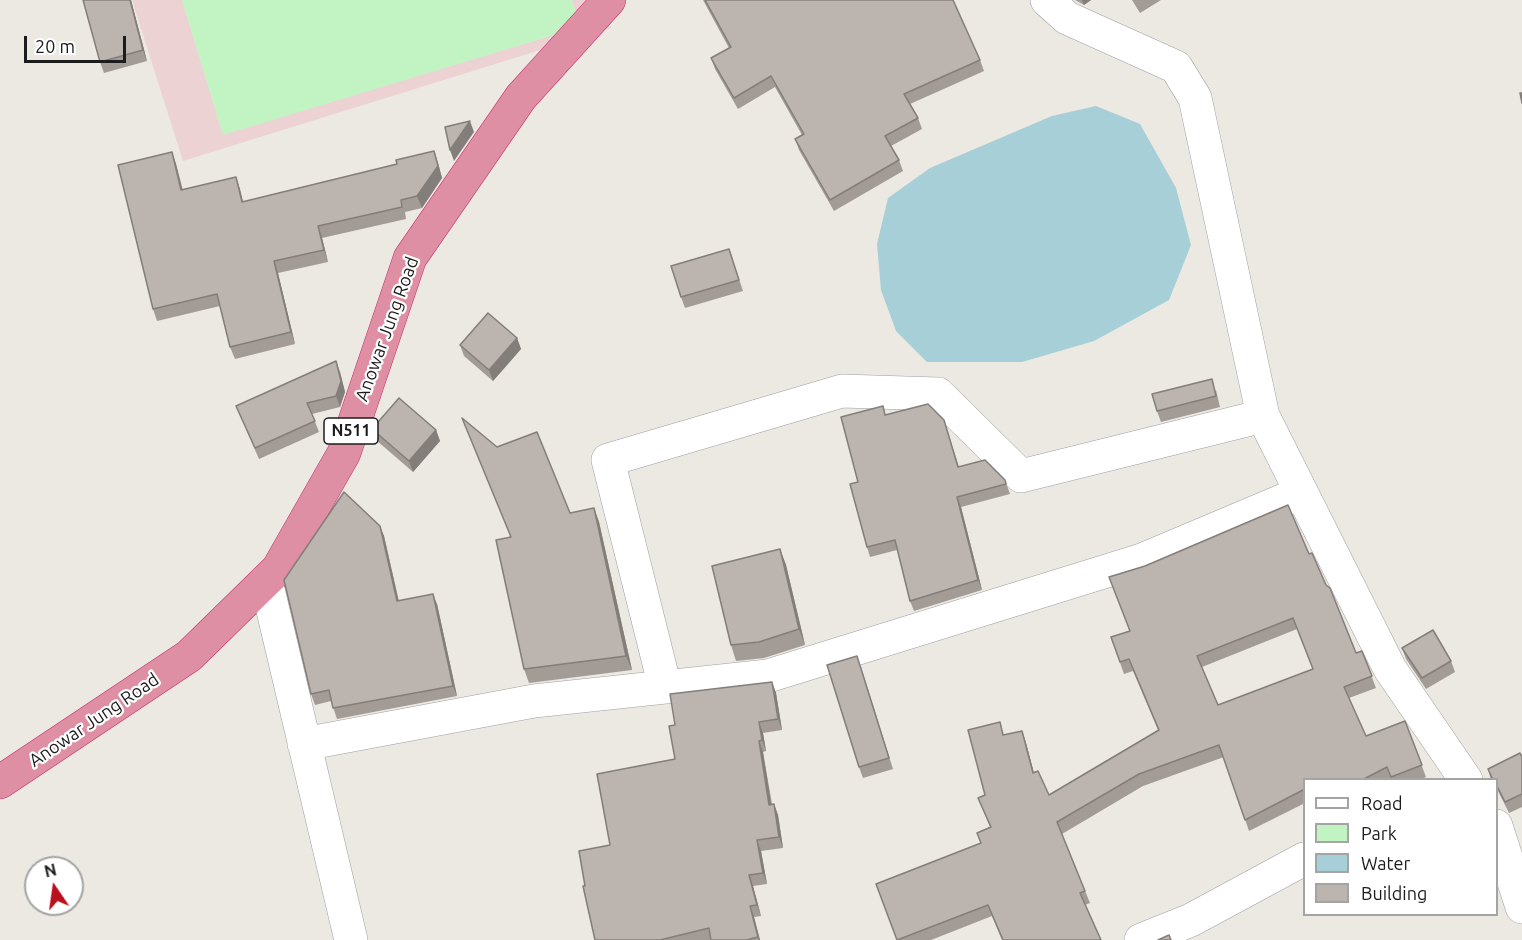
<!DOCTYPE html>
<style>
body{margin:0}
#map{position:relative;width:1522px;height:940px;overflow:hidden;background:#ece8e2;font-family:Ubuntu,sans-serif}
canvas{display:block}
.legend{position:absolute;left:1303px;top:778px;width:195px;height:138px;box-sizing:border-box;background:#fff;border:2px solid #a4a4a4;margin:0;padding:8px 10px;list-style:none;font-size:18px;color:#1c1c1c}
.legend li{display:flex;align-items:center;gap:12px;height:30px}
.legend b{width:30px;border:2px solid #a4a4a4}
.north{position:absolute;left:24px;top:856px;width:60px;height:60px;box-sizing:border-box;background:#fff;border:2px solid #a4a4a4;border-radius:50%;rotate:347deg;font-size:16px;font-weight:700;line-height:24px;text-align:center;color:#1c1c1c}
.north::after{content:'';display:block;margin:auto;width:21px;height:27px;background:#b8101c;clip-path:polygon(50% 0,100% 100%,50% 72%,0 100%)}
.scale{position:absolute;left:24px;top:36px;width:102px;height:27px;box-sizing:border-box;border:3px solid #1c1c1c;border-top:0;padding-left:8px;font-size:18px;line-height:21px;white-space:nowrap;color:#1c1c1c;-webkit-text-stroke:4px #fff;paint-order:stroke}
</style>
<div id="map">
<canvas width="1522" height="940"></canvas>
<ul class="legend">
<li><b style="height:8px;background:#fff"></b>Road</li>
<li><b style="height:16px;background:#c1f4c2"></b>Park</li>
<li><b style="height:16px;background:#a6cfd7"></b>Water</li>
<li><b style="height:16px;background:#bcb4af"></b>Building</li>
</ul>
<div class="north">N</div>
<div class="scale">20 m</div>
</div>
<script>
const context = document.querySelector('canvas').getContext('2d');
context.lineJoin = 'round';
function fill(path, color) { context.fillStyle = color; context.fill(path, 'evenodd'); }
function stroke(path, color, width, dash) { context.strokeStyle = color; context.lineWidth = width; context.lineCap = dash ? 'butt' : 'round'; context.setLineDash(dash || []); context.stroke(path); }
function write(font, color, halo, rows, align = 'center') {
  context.font = font + ' Ubuntu,sans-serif'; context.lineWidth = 4.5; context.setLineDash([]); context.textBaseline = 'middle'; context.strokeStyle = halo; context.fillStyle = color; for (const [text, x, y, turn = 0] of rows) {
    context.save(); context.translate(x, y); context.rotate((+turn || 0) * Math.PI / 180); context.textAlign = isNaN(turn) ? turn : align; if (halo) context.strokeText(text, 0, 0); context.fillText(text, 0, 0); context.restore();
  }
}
fill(new Path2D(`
 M132,0H182L223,134L580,27L572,0H602L611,28L183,161Z`), '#ecd2d3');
fill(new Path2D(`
 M182,0H572L580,27L223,135Z`), '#c1f4c2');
fill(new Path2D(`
 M1096,106L1140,124L1176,188L1191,245L1169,300L1094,341L1022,362H927L896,331L881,290L877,244L888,198L930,168L1052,116Z`), '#a6cfd7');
const minor = new Path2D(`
 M1047,0L1067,18L1176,67L1195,98L1263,416L1390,669L1466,780
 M266,581L351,940
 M665,687L608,460L842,391L938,394L1021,476L1263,416
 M304,744L534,701L768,676L1142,560L1301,493
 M1496,826L1522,907
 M1141,940L1191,920L1304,859`);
const highway = new Path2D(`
 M0,782L189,656L278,569L344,453L410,258L521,97L609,0`);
stroke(minor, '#a0a0a0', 34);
stroke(highway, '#c83270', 34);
stroke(minor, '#fff', 33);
stroke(highway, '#de8fa4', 33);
fill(new Path2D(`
 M83,0H131L147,61L104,73L100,62Z
 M703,0H850L980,60L984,71L910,104L918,118L922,129L891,146L899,160L903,171L834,211L799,150L795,139L802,135L775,87L738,109L715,69L711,58L729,48Z
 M1075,0H1091L1084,5Z
 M1132,0H1161L1140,13Z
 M434,151L438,163L442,178L422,208L405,212L406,219L322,238L328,262L278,273L295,344L235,359L230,347L220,306L157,321L153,309L172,152L176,164L183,190L236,177L243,202L397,164Z
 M729,249L743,291L685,308L681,297Z
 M517,338L521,349L493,381L464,356L460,345Z
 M340,372L345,392L340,407L312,414L319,432L259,459L236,406Z
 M1216,390L1220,407L1161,422L1157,411Z
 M886,415L944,420L959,467L1005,480L1010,494L961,507L982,590L914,611L910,601L897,550L870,557L867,547L858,482Z
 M462,418L570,513L594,508L599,522L632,670L529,683L524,669L511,537Z
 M372,429L436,430L440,441L413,472L376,440Z
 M380,526L384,536L399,601L437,604L457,696L337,719L331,701L315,705L311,694Z
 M780,549L786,565L805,645L764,658L736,661L731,645Z
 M1309,554L1326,585L1356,653L1362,651L1376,688L1349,698L1366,736L1405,721L1426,777L1419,780H1305V803L1249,831L1224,757L1143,786L1062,834L1090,903L1085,905L1101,940H1002L992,916L931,940H897L981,843L977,833L990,827L978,798L985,795L1005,735L1022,731L1026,743L1034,773L1049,795L1158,730L1133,671L1124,674L1111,637L1129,631ZM1297,629L1313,670L1218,705L1202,667Z
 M1402,648L1451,661L1455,672L1426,689L1406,659Z
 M861,667L893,769L863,778L859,767Z
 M772,682L776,693L782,730L763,733L766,751L763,752L772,804H774L778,815L783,848L761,851L767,884L753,886L761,916L754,917L760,940H595L585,886L610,845L675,759V725Z
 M1522,757V807L1509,813L1497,789V780H1491L1488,769Z`), '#a29b96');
fill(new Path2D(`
 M130,0H131L147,61L143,50Z
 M1082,0H1091L1084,5Z
 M470,121L474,132L454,161L450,150Z
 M434,151L438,163L442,178L422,208L417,196Z
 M172,152L176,164L185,202L181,190Z
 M236,177L240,189L246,214L242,202Z
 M318,226L322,238L328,262L324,250Z
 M274,261L278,273L295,344L291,332Z
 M517,338L521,349L493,381L489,370Z
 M336,361L340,372L345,392L340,407L336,396Z
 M436,430L440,441L413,472L409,461Z
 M957,497L961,507L982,590L978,580Z
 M594,508L599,522L632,670L626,656Z
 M380,526L384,536L401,612L397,601Z
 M780,549L786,565L805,645L799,629Z
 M433,594L437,604L457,696L453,686Z
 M772,682L776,693L782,730L778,719Z
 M759,722L763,733L766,751L762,740Z
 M1022,731L1026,743L1037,785L1033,773Z
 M759,741L763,752L773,816L769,805Z
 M774,804L778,815L783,848L779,837Z
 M757,840L761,851L767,884L763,873Z
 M749,875L753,886L761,916L757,905Z
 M750,906L754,917L760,940H759L758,937Z`), '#847e7a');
const building = new Path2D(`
 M83,0H130L143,50L100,62Z
 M705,0H953L980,60L904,94L918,118L885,136L899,160L830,200L795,139L804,134L771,76L734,98L711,58L731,47Z
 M1520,93H1522V103Z
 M470,121L450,150L445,127Z
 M434,151L438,166L417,196L401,200L402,207L318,226L324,250L274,261L291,332L230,347L217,294L153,309L118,165L172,152L181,190L236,177L242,202L397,164L396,160Z
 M729,249L739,280L681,297L671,266Z
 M488,313L517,338L489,370L460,345Z
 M336,361L341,381L336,396L307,403L315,421L255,448L236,406Z
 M1212,379L1216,396L1157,411L1152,394Z
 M399,398L436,430L409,461L372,429Z
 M928,404L944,420L958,467L985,460L1005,480L1006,484L957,497L978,580L910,601L895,540L867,547L850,484L858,482L841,417L883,406L885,415Z
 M462,418L497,447L537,432L570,513L594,508L626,656L524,669L496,540L511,537Z
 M344,492L380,526L397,601L433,594L453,686L333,708L329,690L311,694L284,580Z
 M1288,505L1309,554L1312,553L1326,585L1330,588L1356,653L1362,651L1372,676L1344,687L1366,736L1405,721L1422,765L1391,777L1387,767L1362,780H1305V789L1245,820L1219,745L1139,774L1057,822L1085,891L1080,893L1101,940H1003L988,905L897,940L876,884L981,843L977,833L991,827L978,798L985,795L968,730L1000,722L1003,735L1022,731L1033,773L1038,771L1049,795L1159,730L1129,659L1120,662L1111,637L1130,631L1109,577L1145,566ZM1293,618L1313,669L1218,705L1197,656Z
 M780,549L799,629L759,642L731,645L712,566Z
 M1433,630L1451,661L1422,678L1402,648Z
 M857,656L889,758L859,767L827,665Z
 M772,682L778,719L759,722L762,740L759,741L769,805L774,804L779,837L757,840L763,873L749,875L757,905L750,906L758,937L746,940H711L709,928L660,940H595L583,886H585L579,851L610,845L597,774L675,759L669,726L675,725L670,694Z
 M1520,753L1522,757V794L1505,802L1497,786V780H1493L1488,769Z
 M1169,935L1171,940H1158Z`);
fill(building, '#bcb4af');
stroke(building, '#847e7a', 1.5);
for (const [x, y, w] of [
 [351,431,54]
]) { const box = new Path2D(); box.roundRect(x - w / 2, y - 13, w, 26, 4.5); context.fillStyle = '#fff'; context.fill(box); stroke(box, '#1c1c1c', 1.5); }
write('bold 16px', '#1c1c1c', null, [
 ["N511",351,431]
]);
write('18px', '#1c1c1c', '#fff', [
 ["Anowar Jung Road",387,329,-70],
 ["Anowar Jung Road",94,720,-34]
]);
</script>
